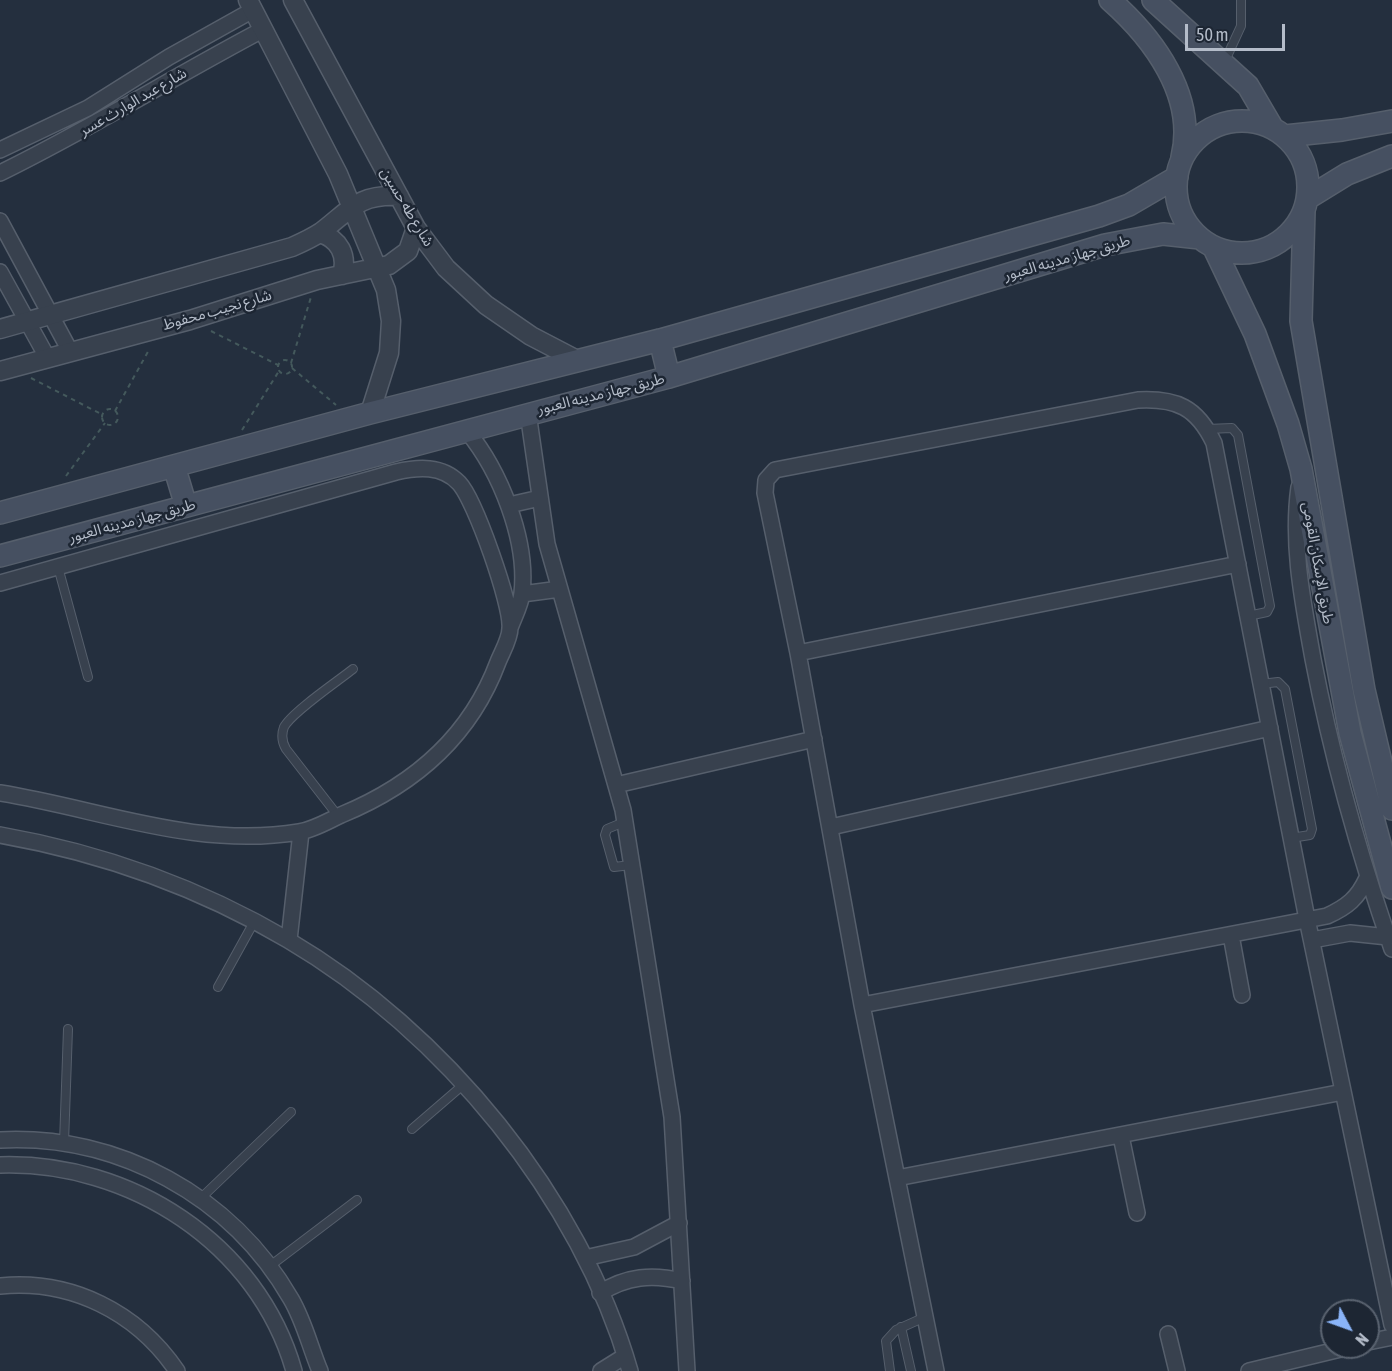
<!DOCTYPE html>
<meta charset="utf-8">
<style>
body{margin:0}
#map{position:relative;width:1392px;height:1371px;overflow:hidden;background:#242f3e;font-family:"Asap Condensed",sans-serif}
canvas{display:block}
.north{position:absolute;left:1320px;top:1299px;width:60px;height:60px;box-sizing:border-box;background:#1d2633;border:2px solid #59626f;border-radius:50%;rotate:131deg;font-size:16px;font-weight:700;line-height:24px;text-align:center;color:#b4bcc9}
.north::after{content:'';display:block;margin:auto;width:21px;height:27px;background:#8ab4f8;clip-path:polygon(50% 0,100% 100%,50% 72%,0 100%)}
.scale{position:absolute;left:1185px;top:24px;width:100px;height:27px;box-sizing:border-box;border:3px solid #b4bcc9;border-top:0;padding-left:8px;font-size:18px;line-height:21px;white-space:nowrap;color:#b4bcc9;-webkit-text-stroke:4px #1d2633;paint-order:stroke}
</style>
<div id="map">
<canvas width="1392" height="1371"></canvas>
<div class="north">N</div>
<div class="scale">50 m</div>
</div>
<script>
const context = document.querySelector('canvas').getContext('2d');
context.lineJoin = 'round';
function stroke(path, color, width, dash) { context.strokeStyle = color; context.lineWidth = width; context.lineCap = dash ? 'butt' : 'round'; context.setLineDash(dash || []); context.stroke(path); }
function write(font, color, halo, rows, align = 'center') {
  context.font = font + ' "Asap Condensed","Noto Sans Arabic",sans-serif'; context.lineWidth = 5; context.setLineDash([]); context.textBaseline = 'middle'; context.strokeStyle = halo; context.fillStyle = color; for (const [text, x, y, turn = 0] of rows) {
    context.save(); context.translate(x, y); context.rotate((+turn || 0) * Math.PI / 180); context.textAlign = isNaN(turn) ? turn : align; if (halo) context.strokeText(text, 0, 0); context.fillText(text, 0, 0); context.restore();
  }
}
const service = new Path2D(`
 M1224,63L1241,26V0
 M1207,429L1232,428L1238,435L1270,606L1267,612L1248,616
 M58,567L88,677
 M1261,684L1278,682L1285,689L1312,829L1310,835L1291,838
 M338,816L286,749C282,742 281,735 284,727C292,712 338,681 353,669
 M624,822L607,829L605,835L614,867L631,865
 M218,987L254,922
 M412,1129L463,1085
 M64,1143L68,1029
 M200,1199L291,1112
 M270,1266L357,1200
 M901,1327L911,1371
 M890,1371L886,1341L896,1330L925,1317`);
const minor = new Path2D(`
 M0,150L88,108L169,57L253,10
 M0,173C90,129 175,76 264,29
 M0,221L70,351
 M0,272L47,357
 M528,413L547,544L623,810L672,1117L687,1371
 M467,431C500,471 528,540 522,593C521,604 514,617 510,628
 M1299,487C1291,545 1303,603 1313,659C1332,758 1359,854 1392,949
 M509,505L540,498
 M0,583L396,472C418,467 442,465 459,483C475,500 512,605 510,628C510,639 502,652 498,662C470,737 414,785 341,815C328,821 313,830 299,832C196,849 100,809 0,793
 M522,594L560,589
 M798,653L1238,564
 M616,785L814,739
 M831,827L1270,728
 M0,835C102,853 198,887 288,940C443,1031 580,1197 630,1371
 M1231,935L1242,995
 M289,940L301,832
 M1312,940L1350,933L1388,937
 M862,1005L1327,916C1347,907 1358,898 1367,878
 M1121,1136L1137,1213
 M0,1140C118,1134 232,1196 291,1299C304,1321 310,1347 320,1371
 M0,1165C129,1161 258,1243 294,1371
 M897,1178L1343,1092
 M585,1258L634,1247L679,1223
 M0,1286C71,1279 137,1312 177,1371
 M600,1293C627,1276 652,1274 682,1281
 M1168,1334L1177,1371
 M1368,1342L1392,1337
 M601,1371L625,1356
 M936,1371L862,1005L798,653L765,493L766,480L775,470L1138,400C1176,398 1197,407 1214,443L1307,919L1392,1325
 M1249,1371L1349,1347`);
const tertiary = new Path2D(`
 M248,0L338,174L386,290L391,321L389,353L370,413
 M293,0L416,228L446,268L486,305L531,336L579,361
 M320,233C339,239 348,255 342,275
 M0,329L292,247C301,243 312,238 321,232C350,210 358,194 399,196
 M0,371L190,320L317,280L389,265L408,251L416,228`);
const secondary = new Path2D(`
 M1110,0C1153,38 1197,96 1182,157
 M1153,0L1248,86L1272,127
 M1176 187a66 66 0 1 1 132 0a66 66 0 1 1-132 0Z
 M1285,136L1342,130L1392,121
 M1308,198L1347,174L1392,156
 M1304,211L1301,321L1364,690L1392,809
 M1214,248L1255,334L1288,424L1301,469L1350,733L1392,888
 M660,340L669,377
 M174,466L186,506
 M0,513L370,413L660,340L1099,216L1129,205L1177,177
 M0,556L669,377L1105,245L1163,234L1200,238`);
stroke(service, '#565f6c', 10);
stroke(minor, '#565f6c', 18);
stroke(tertiary, '#565f6c', 21);
stroke(secondary, '#565f6c', 24);
stroke(new Path2D(`
 M211,331L278,365
 M278 367a7 7 0 1 1 14 0a7 7 0 1 1-14 0Z
 M291,363L311,297
 M292,368L336,405
 M31,378L103,415
 M102 417a8 8 0 1 1 16 0a8 8 0 1 1-16 0Z
 M115,411L150,348
 M242,430L279,371
 M66,476L105,423`), '#44595c', 2, [4.5, 4.5]);
stroke(service, '#38414e', 8);
stroke(minor, '#38414e', 15);
stroke(tertiary, '#38414e', 18);
stroke(secondary, '#465061', 21);
write('15px', '#b4bcc9', '#1d2633', [
 ["شارع عبد الوارث عسر",133,102,-30],
 ["شارع طه حسين",407,207,59],
 ["طريق جهاز مدينه العبور",1067,258,-16],
 ["شارع نجيب محفوظ",217,310,-16],
 ["طريق جهاز مدينه العبور",601,394,-14],
 ["طريق جهاز مدينه العبور",132,521,-15],
 ["طريق الإسكان القومى",1318,563,80]
]);
</script>
